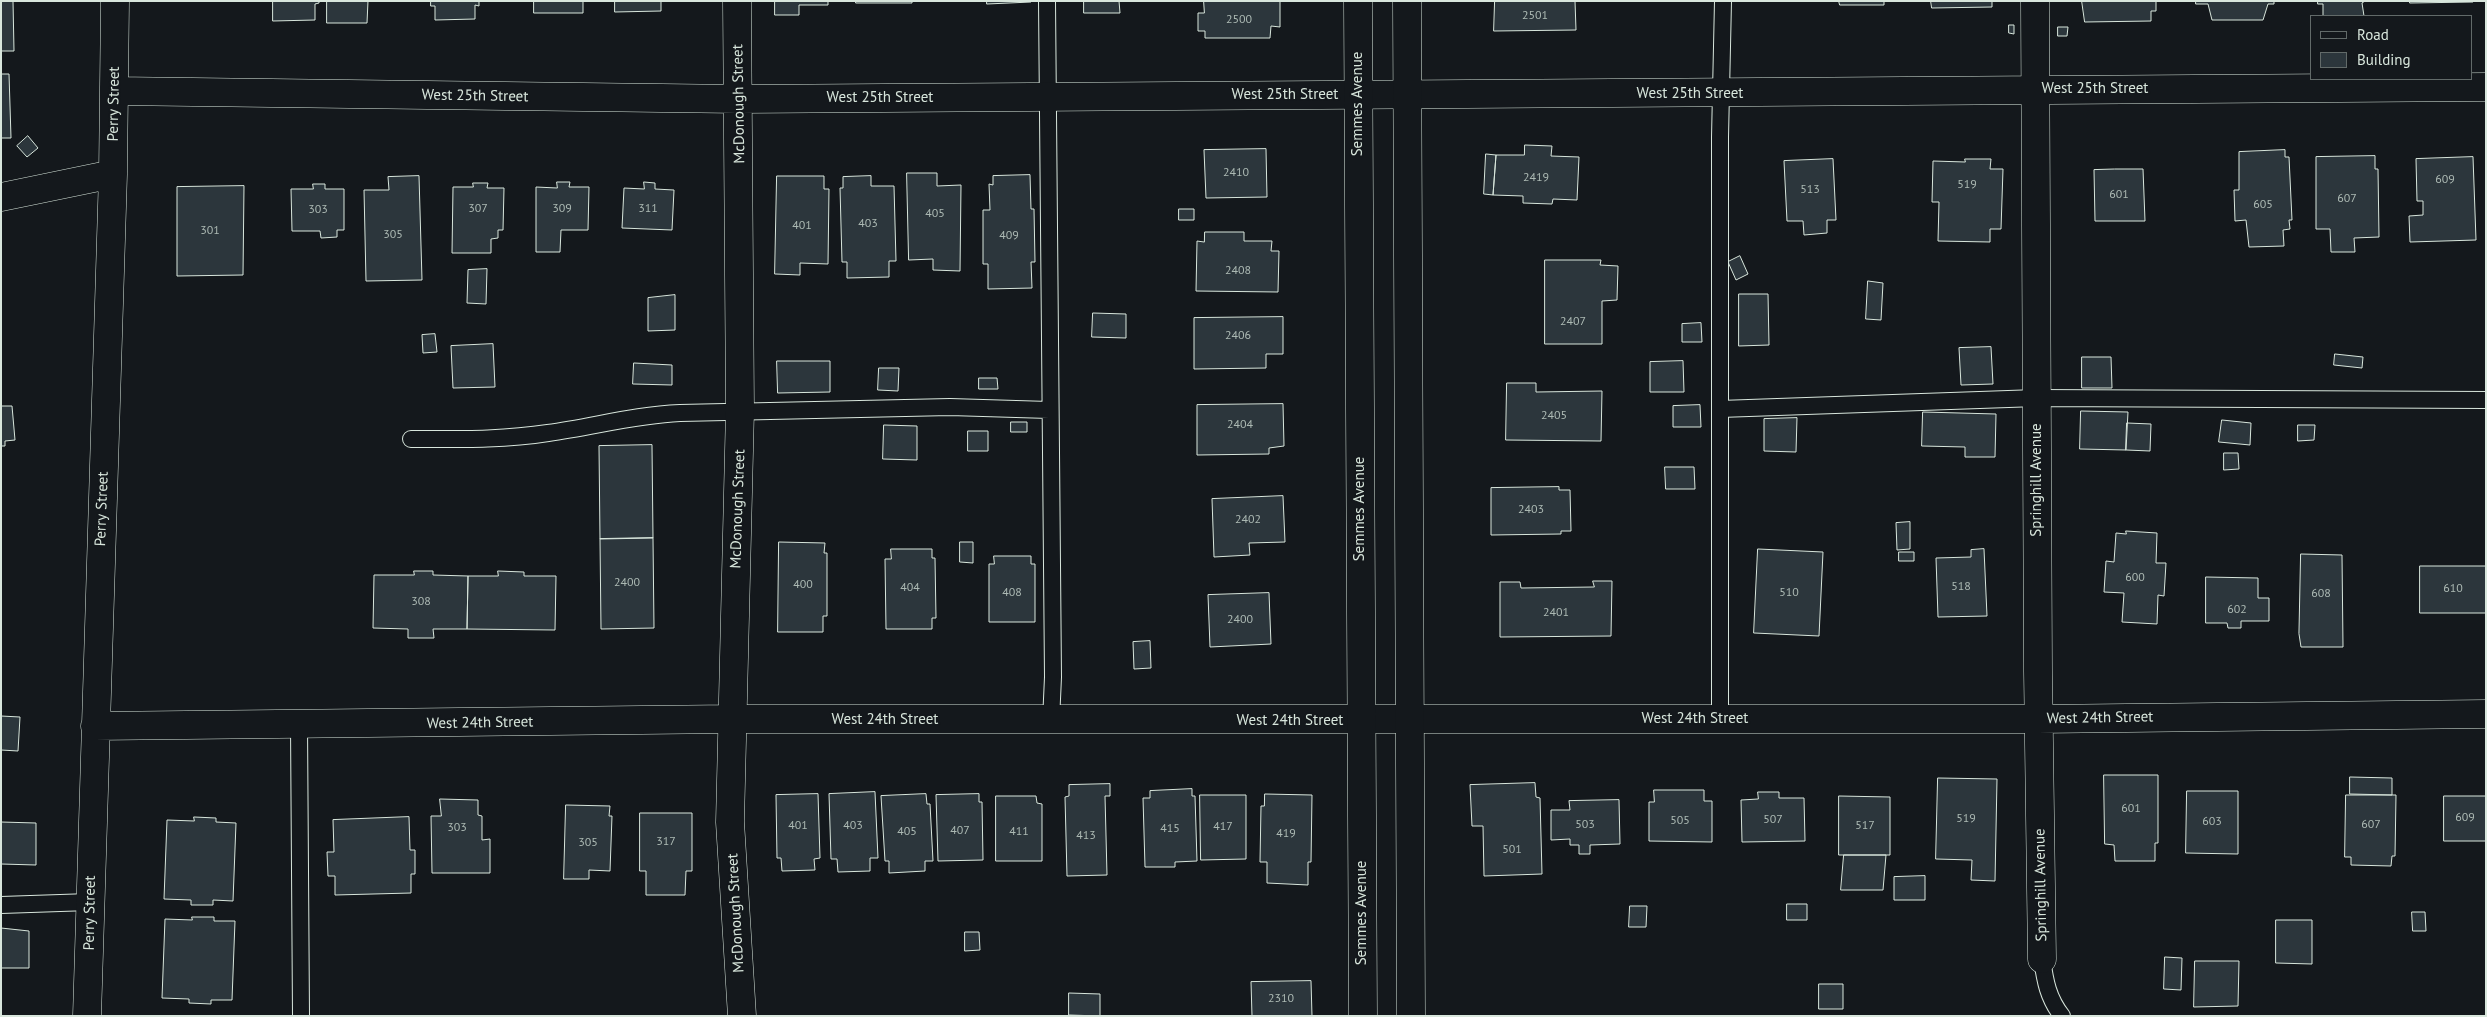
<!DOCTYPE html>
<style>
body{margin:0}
#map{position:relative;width:2487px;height:1017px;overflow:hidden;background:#14181c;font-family:"PT Sans",sans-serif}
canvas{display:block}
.frame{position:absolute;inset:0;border:2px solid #d8e6dc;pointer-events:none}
.legend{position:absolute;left:2310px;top:15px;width:162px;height:65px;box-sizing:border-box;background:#14181c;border:1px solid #626a69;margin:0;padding:6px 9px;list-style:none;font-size:15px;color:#d8e6dc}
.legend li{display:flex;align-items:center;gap:10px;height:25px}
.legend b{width:25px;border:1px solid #626a69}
</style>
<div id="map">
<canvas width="2487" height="1017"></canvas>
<div class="frame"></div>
<ul class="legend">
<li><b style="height:6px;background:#14181c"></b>Road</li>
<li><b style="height:14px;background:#2c363c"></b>Building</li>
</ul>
</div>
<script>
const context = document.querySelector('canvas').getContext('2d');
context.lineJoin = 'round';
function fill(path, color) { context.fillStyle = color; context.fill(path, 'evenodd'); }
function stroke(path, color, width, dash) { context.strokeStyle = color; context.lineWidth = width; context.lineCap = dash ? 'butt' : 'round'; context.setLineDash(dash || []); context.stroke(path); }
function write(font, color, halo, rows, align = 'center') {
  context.font = font + ' "PT Sans",sans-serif'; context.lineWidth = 4; context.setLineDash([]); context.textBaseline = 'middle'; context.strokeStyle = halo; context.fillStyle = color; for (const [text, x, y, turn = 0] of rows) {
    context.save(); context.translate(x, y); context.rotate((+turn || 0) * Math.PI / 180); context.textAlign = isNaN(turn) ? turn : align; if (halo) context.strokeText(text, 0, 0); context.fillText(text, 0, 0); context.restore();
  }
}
const building = new Path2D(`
 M1,1H13L14,51H1Z
 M273,1H319V3L315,4V20L273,21Z
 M327,1H368L367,23H327Z
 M431,1H479V6L475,5V19L435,20V6H431Z
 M534,1H583V13H534Z
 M615,1H661V11L615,12Z
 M775,1H828V5H799V15H775Z
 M856,1H912V3H856Z
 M987,1H1031V2L987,4Z
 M1084,1H1119L1120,13H1084Z
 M1204,1H1280V27L1271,26L1270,38H1205V31H1198V13H1204Z
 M1495,1H1575L1576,30L1494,31Z
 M1839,1H1884V5H1840Z
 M1931,1H1992V7L1932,8Z
 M2082,1H2156V11H2151V21L2085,22Z
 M2196,1H2274V4H2268L2263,20H2212L2208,4H2196Z
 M2318,1H2365L2362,3L2364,16H2323V4H2318Z
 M2410,1H2473V2L2410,3Z
 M2009,25H2014V34L2009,33Z
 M2058,27H2068L2067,36H2058Z
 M1,74H9L11,138H1Z
 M28,136L38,148L27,157L17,146Z
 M1525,145L1552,146L1551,156L1579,157L1577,200L1553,199L1552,204L1523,203V196L1493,195L1496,155H1524Z
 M1266,149L1267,197L1206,198L1204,150Z
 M2285,150V157H2289L2292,220H2289L2290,229L2283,230L2284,246L2249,247L2246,220L2235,221L2234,190H2239V152Z
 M1486,154L1496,155L1493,195L1484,194Z
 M2375,156V169H2378L2379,237L2354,238L2355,252H2331L2330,229H2316V157Z
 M2473,157L2476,240L2410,242L2409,216L2423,215V201H2417L2416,159Z
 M1833,159L1836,220H1827V233L1804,235L1803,221H1787L1784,161Z
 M1965,159H1991L1990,169H2003L2001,229H1990V242L1938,241L1939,202H1932L1933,161L1965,162Z
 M2115,169H2143L2145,221H2095L2094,170Z
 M907,173H937V186L961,185L960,271L933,270V259L909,260Z
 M1030,175L1031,209H1034L1035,262H1031L1032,288L988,289V264H983V210H990L989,184L993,185V176Z
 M419,176L422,280L366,281L364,190H389L388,177Z
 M777,176H824V189H829L828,264L800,263V275L775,274Z
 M871,176V186H894L896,261H889V277L847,278V262H842L840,188H843V177Z
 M557,182H570L569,187H589L588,230H561L560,252H536V187L557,188Z
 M644,182L655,183V189L674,190L672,230L622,228L624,188L644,189Z
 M473,183H488L487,188H504L503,230H498V238L491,239V253H452L453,187H473Z
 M313,184H325V189H344V230H337V237L321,238L320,231H292L291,189H313Z
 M244,186L243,275L177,276V187Z
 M1179,209H1194V220H1179Z
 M1205,232H1244V241H1272L1271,251H1279L1278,292L1196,291L1197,241L1204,242Z
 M1740,256L1748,274L1736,280L1728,262Z
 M1545,260H1601L1600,265L1618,266L1617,300L1602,301V344H1545Z
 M487,269L486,304L467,303L468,270Z
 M1868,281L1883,283L1881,320L1866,319Z
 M1739,294H1768L1769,345L1739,346Z
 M675,295V330L648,331V298Z
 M1093,313L1126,314V338L1092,337Z
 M1283,317V354H1266V368L1194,369V318Z
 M1701,323L1702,342H1682V324Z
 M435,334L437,352L423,353L422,335Z
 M493,344L495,387L453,388L451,346Z
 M1991,347L1993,384L1961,385L1959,348Z
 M2335,354L2363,357L2362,368L2334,365Z
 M2082,357H2111L2112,388H2082Z
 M777,361H830V392L778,393Z
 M1683,361L1684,392H1650V362Z
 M634,363L672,365V385L633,384Z
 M879,368H899L898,391L878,390Z
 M979,378H997L998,389H979Z
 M1507,383H1536V392L1602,391L1601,441L1506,440Z
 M1283,404L1284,446L1269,448V454L1197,455V405Z
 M1700,405L1701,427H1673V406Z
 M1,406H12L15,440L5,441V446H1Z
 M2081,411L2128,412L2126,450L2080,449Z
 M1923,412L1996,414L1995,457H1965V447L1922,446Z
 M1797,418L1796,452L1764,451V419Z
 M2222,420L2251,423L2250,445L2219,442Z
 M1011,422H1027V432H1011Z
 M2127,423L2151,424L2150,451L2126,450Z
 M884,425L917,426V460L883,459Z
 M2298,425H2315L2314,440L2298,441Z
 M968,431H988V451H968Z
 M652,445L653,538L600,539L599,446Z
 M2224,453H2238L2239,469L2224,470Z
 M1665,467H1694L1695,489H1666Z
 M1559,487V490H1570L1571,531H1561V534L1491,535V488Z
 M1283,496L1285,542L1249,543L1250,555L1214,557L1212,499Z
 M1910,522V549L1897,550L1896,523Z
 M2126,531L2157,533L2156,563H2166L2164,596L2158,595L2157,624L2122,622L2124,593L2104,592L2106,561L2114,562L2116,533L2126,534Z
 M653,538L654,628L601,629L600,539Z
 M779,542L825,543L824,553H827V616H823V632H778Z
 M960,542H973V563L960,562Z
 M891,549H932V558H935L936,618H932V629H886L885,559H891Z
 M1758,549L1823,552L1819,636L1754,633Z
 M1984,549L1987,616L1938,617L1936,558L1971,557V550Z
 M1899,552H1914V561H1899Z
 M2301,554L2342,555L2343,647H2301L2299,634Z
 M994,556H1031V564H1035V622H989V564H994Z
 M2420,566H2486V613H2420Z
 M414,571H433V575L468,576L467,629H433L434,638H408V629L373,628L374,575H414Z
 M498,571L524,572V576H556L555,630L467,629L468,576H498Z
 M2206,577L2258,578V598H2269V621H2241V628H2228L2227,623H2206Z
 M1593,581H1612L1611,636L1500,637V582H1520L1521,588L1594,587Z
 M1269,593L1271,644L1210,647L1208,595Z
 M1150,641L1151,668L1134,669L1133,642Z
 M1,716L20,717L18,751L1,750Z
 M2104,775H2158V843H2155V861H2115L2114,845L2105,844Z
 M2350,777L2392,778V795L2350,794Z
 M1938,778L1997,779L1995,881L1971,880L1972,860L1936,859Z
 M1535,783L1536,797L1540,798L1542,874L1484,876L1483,826H1472L1470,785Z
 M1110,784V796H1105L1107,875L1067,876L1065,797L1069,796V785Z
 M1192,789V796H1195L1197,861L1175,862V867H1145L1143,798H1150V791Z
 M1654,790H1704V801H1712V842L1649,841V802H1654Z
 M2187,791H2238V854L2186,853Z
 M875,792L878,858H870V871L838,872L837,859H831L829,794Z
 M1758,792H1779V798H1804L1805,841L1742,842L1741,800L1758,799Z
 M818,794L820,858L814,859L815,870L782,871L781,858H777L776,795Z
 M926,794L927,804H930L933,861H925V871L889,873V861H885L881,796Z
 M979,794V802H982L983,860L938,861L936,795Z
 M1265,794L1312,795L1311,862H1308V885L1267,883V862H1260L1261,806H1264Z
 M1200,795H1246V859L1201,860Z
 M2346,795H2396L2395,856H2392L2391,866L2351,865V857H2345Z
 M996,796H1036L1037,803L1042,804V861H996Z
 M1839,796L1890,797V855H1839Z
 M2444,796H2486V841H2444Z
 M440,799L478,800V815L482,816V840L490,839V873H432L431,816H441Z
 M1619,800L1620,844L1590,845V854H1579V845H1570V839L1551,840V810H1570L1569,801Z
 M566,805L610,806L609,816H612L610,871L589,870V879H564Z
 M640,813H692V871H686L685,895H646V871H640Z
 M194,817L216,818V822L236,823L233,901L213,900V905H191V900L164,899L167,820L194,821Z
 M409,817L410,850H415V874H411V893L335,895V876H328L327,852H334L333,820Z
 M1,822L36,823V865L1,864Z
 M1844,855H1886L1883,890H1841Z
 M1925,876V900H1894V877Z
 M1787,904H1807V920H1787Z
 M1630,906H1647L1646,927H1629Z
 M2412,912H2425L2426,931H2413Z
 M192,917H214V921H235L232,1000H211V1004L189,1003V999L162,998L165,919L192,920Z
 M2276,920H2312V964L2276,963Z
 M1,928L29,931V968H1Z
 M965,932H979L980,950L965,951Z
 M2165,957L2182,958L2181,990L2164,989Z
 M2195,961H2239L2238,1006L2194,1007Z
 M1311,981L1312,1016H1252L1251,982Z
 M1819,984H1843V1009H1819Z
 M1069,993L1100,994V1016L1069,1015Z`);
fill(building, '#2c363c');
stroke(building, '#d8e6dc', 1);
const lane = new Path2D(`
 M1047,1L1053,677L1051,721
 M1720,409L2037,398L2486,400
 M411,439C457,439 503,440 548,433C593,427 634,415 680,413L950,407L1049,410
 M1720,719V137L1723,1
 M299,725L301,1016
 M1,905L90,902
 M2042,959C2045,981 2048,998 2062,1016`);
const street = new Path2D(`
 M737,1L740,410L730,822L742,1016
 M2035,1L2038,671L2042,959
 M115,91L739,99L2486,87
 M1,197L113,174
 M95,726L732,719H2038L2486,714
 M87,1016L113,174L115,1`);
const primary = new Path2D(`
 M1358,1L1363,1016
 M1407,1L1411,1016`);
stroke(lane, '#d8e6dc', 18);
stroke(street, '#d8e6dc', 29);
stroke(primary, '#d8e6dc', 29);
stroke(lane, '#14181c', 16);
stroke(street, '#14181c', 28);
stroke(primary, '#14181c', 28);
write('12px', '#adbab4', null, [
 ["2501",1535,16],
 ["2500",1239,20],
 ["2410",1236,173],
 ["2419",1536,178],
 ["609",2445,180],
 ["519",1967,185],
 ["513",1810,190],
 ["601",2119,195],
 ["607",2347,199],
 ["605",2263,205],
 ["307",478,209],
 ["309",562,209],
 ["311",648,209],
 ["303",318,210],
 ["405",935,214],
 ["403",868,224],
 ["401",802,226],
 ["301",210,231],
 ["305",393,235],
 ["409",1009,236],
 ["2408",1238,271],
 ["2407",1573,322],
 ["2406",1238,336],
 ["2405",1554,416],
 ["2404",1240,425],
 ["2403",1531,510],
 ["2402",1248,520],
 ["600",2135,578],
 ["2400",627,583],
 ["400",803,585],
 ["518",1961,587],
 ["404",910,588],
 ["610",2453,589],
 ["408",1012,593],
 ["510",1789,593],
 ["608",2321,594],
 ["308",421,602],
 ["602",2237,610],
 ["2401",1556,613],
 ["2400",1240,620],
 ["601",2131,809],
 ["609",2465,818],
 ["519",1966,819],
 ["507",1773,820],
 ["505",1680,821],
 ["603",2212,822],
 ["503",1585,825],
 ["607",2371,825],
 ["401",798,826],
 ["403",853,826],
 ["517",1865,826],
 ["417",1223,827],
 ["303",457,828],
 ["415",1170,829],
 ["407",960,831],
 ["405",907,832],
 ["411",1019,832],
 ["419",1286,834],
 ["413",1086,836],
 ["317",666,842],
 ["305",588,843],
 ["501",1512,850],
 ["2310",1281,999]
]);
write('15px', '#d8e6dc', '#14181c', [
 ["West 25th Street",2095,89],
 ["West 25th Street",1690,94],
 ["West 25th Street",1285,95],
 ["West 25th Street",475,96,1],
 ["West 25th Street",880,98],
 ["Perry Street",114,104,-89],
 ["McDonough Street",739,104,-91],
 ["Semmes Avenue",1358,104,-90],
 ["Springhill Avenue",2037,480,-90],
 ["Perry Street",102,509,-88],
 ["McDonough Street",738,509,-88],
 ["Semmes Avenue",1360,509,-90],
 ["West 24th Street",2100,718,-1],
 ["West 24th Street",1695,719],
 ["West 24th Street",885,720],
 ["West 24th Street",1290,721],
 ["West 24th Street",480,723,-1],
 ["Springhill Avenue",2041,885,-91],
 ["Perry Street",90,913,-89],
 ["McDonough Street",736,913,-93],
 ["Semmes Avenue",1362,913,-90]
]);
</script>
